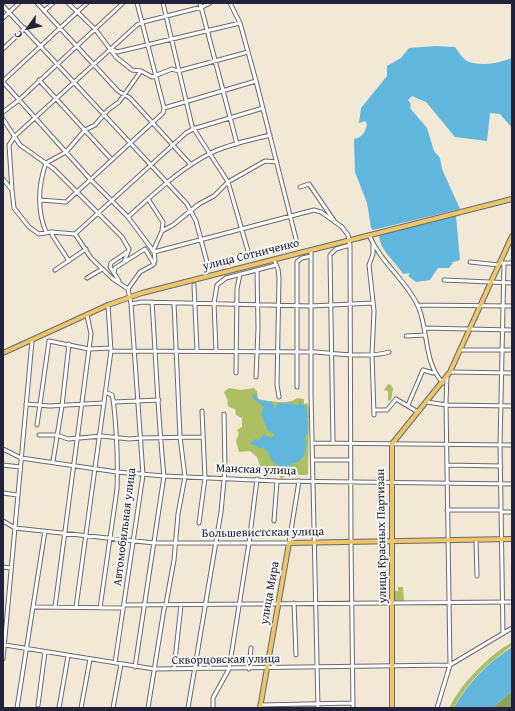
<!DOCTYPE html>
<meta charset="utf-8">
<style>
body{margin:0}
#map{position:relative;width:515px;height:711px;overflow:hidden;background:#f1e9d5;font-family:"Gentium Book Plus",serif}
canvas{display:block}
.frame{position:absolute;inset:0;border:4px solid #22223b;pointer-events:none}
.north{position:absolute;left:8px;top:8px;width:40px;height:40px;-webkit-text-stroke:3px #f6f6f2;paint-order:stroke;rotate:237deg;font-size:11px;font-weight:700;line-height:16px;text-align:center;color:#22223b}
.north::after{content:'';display:block;margin:auto;width:14px;height:18px;background:#22223b;clip-path:polygon(50% 0,100% 100%,50% 72%,0 100%)}
</style>
<div id="map">
<canvas width="515" height="711"></canvas>
<div class="frame"></div>
<div class="north">С</div>
</div>
<script>
const context = document.querySelector('canvas').getContext('2d');
context.lineJoin = 'round';
function fill(path, color) { context.fillStyle = color; context.fill(path, 'evenodd'); }
function stroke(path, color, width, dash) { context.strokeStyle = color; context.lineWidth = width; context.lineCap = dash ? 'butt' : 'round'; context.setLineDash(dash || []); context.stroke(path); }
function write(font, color, halo, rows, align = 'center') {
  context.font = font + ' "Gentium Book Plus",serif'; context.lineWidth = 4; context.setLineDash([]); context.textBaseline = 'middle'; context.strokeStyle = halo; context.fillStyle = color; for (const [text, x, y, turn = 0] of rows) {
    context.save(); context.translate(x, y); context.rotate((+turn || 0) * Math.PI / 180); context.textAlign = isNaN(turn) ? turn : align; if (halo) context.strokeText(text, 0, 0); context.fillText(text, 0, 0); context.restore();
  }
}
fill(new Path2D(`
 M388,384L391,385L393,389L391,400L388,401V391L384,390Z
 M229,388L241,390L254,388L257,391L258,399C267,401 291,405 297,398L304,399V404L307,403L309,407L308,474L307,475H298L296,468L289,467L285,476L281,479L277,471L260,466L257,457L250,451L239,452L236,441L239,433L237,430L242,427V418L236,415L235,409L229,407L227,404L228,401L224,392Z
 M398,587H403L404,601H395V591H398Z
 M512,642V646C489,662 466,683 454,708H449C463,681 486,658 512,642Z`), '#acbf63');
fill(new Path2D(`
 M512,691V708H492Z`), '#89a659');
fill(new Path2D(`
 M435,46L455,47C458,51 463,59 467,61C481,67 499,63 512,58V128L500,114L490,113L487,141L455,137L426,102L412,96L408,100L411,104L410,108L427,128L434,151L440,158L442,169L460,209L373,230L371,228L367,203L355,172L354,139C362,138 366,131 367,124L365,121L359,123L361,108L387,76V66L401,58L409,48Z
 M456,216L460,260L450,263H453L449,268H438L430,280L416,282L408,276L410,273L403,274C396,262 380,251 379,235Z
 M255,394L259,400L272,402L275,408L278,403C290,404 289,402 298,406L300,400L301,404L306,406L308,417L306,419L308,421V435L306,434L305,438L303,439L307,441L304,456L298,462L289,464L297,465L280,467L271,460L268,452L263,448H258L255,445L250,444L255,439L259,440L264,434L271,438L275,434L268,431L261,414L264,407L253,398L252,395Z
 M512,647V691L492,708H454C467,683 489,662 512,647Z`), '#61b6de');
const minor = new Path2D(`
 M37,3L118,91L130,98L191,165
 M68,3L95,29L116,57L132,70L141,71
 M137,3L164,108
 M163,3L192,126L228,182L248,251L246,255
 M200,3L237,144
 M230,3L240,23L256,81L296,239
 M3,6L187,204L196,221L208,266
 M44,11L53,3
 M3,18L19,3
 M110,48L117,52L240,23
 M3,49L25,28
 M39,80L112,160
 M3,81L87,3
 M3,82L91,180L128,217L154,252L155,260L153,265L140,272L128,289L131,304L143,475L115,663
 M3,112L19,100L123,3
 M3,119L20,145L54,169L122,237L129,249L124,262
 M3,179L12,190L14,208L29,227L39,234L51,232L75,234L91,258L113,279L128,289
 M300,187L309,184L335,222
 M12,190L9,145L15,136L137,25L143,22L202,7L210,3
 M148,199L163,222L162,231
 M40,200L66,202L163,113L164,108L256,81
 M128,217C154,194 179,169 211,153C229,144 251,140 270,135
 M46,232C37,211 38,185 46,163L66,152L85,130L95,125L108,110L119,102L141,71L152,77L172,69L178,71L248,52
 M53,232L52,235L69,261
 M75,234L186,133L193,129L263,108
 M369,235C381,263 407,281 418,306C429,331 423,362 443,383
 M373,244V254L369,265L374,311L372,354L374,415
 M311,250V394L318,708
 M153,251L162,231L173,225L199,204L214,196L228,182L265,161L277,162
 M154,252L314,210L321,212L342,227L348,235L350,245L351,542L353,708
 M274,260L278,269L279,278L277,385L279,397
 M470,262L499,265
 M499,263H512
 M55,270L86,249
 M114,273L110,267L111,263L127,252
 M87,278L102,269
 M444,280L512,283
 M119,281L114,273L115,268L145,249L154,264
 M194,285L197,351
 M131,304L142,302L311,306L373,303
 M417,305L512,306
 M424,328L512,330
 M406,336L425,335
 M461,350H512
 M111,351L316,352C334,354 372,358 389,352
 M216,351L214,303L217,285L226,278L276,265
 M450,372L512,373
 M236,373L237,289L240,274
 M256,377L258,328L257,271
 M297,387V262L302,258L311,256
 M114,402L159,400
 M427,402L446,405L512,406
 M26,404L50,406L103,403
 M408,405L423,370L433,373
 M374,410H387L396,399L418,412
 M37,425L49,341L89,349L111,348
 M39,435H57L68,439L102,436L129,439L141,438L203,437
 M333,442L330,255L336,249L350,245
 M313,443L512,445
 M3,449L21,458L117,472L164,476L277,481L512,484
 M313,460H351
 M53,461L62,406L69,344
 M3,465L20,467
 M447,465L501,466
 M3,493L17,495
 M447,510H501
 M501,512H512
 M3,521L15,528L154,543H289L299,481
 M274,521L277,481
 M199,523L205,478L202,411
 M476,540L477,576
 M3,567L11,568
 M294,603L296,655
 M124,605L512,602
 M35,607L123,608
 M55,607L89,349L91,334L87,315
 M76,607L111,351L108,305
 M100,608L117,489C118,464 117,441 115,417C114,409 114,402 112,395L105,392
 M503,633L500,445L504,263
 M5,645L154,669L450,665L512,628
 M3,659L32,341
 M135,667L164,476C158,419 156,360 152,302
 M174,669L181,605
 M249,669L251,648
 M38,705L45,652
 M260,705L353,703
 M17,708L45,531
 M59,708L68,656
 M81,708L90,659
 M113,708L121,664
 M148,708L164,609L166,604L174,560L178,514L185,477L180,437L174,303
 M188,708L221,512L225,470L224,414
 M213,708V698L229,669L249,543L257,479
 M437,708L450,665L446,402L447,377`);
const major = new Path2D(`
 M3,353L108,305L142,293L512,199
 M260,708L289,543L512,539
 M392,708V444L450,372L512,236`);
stroke(minor, '#6a6871', 5);
stroke(major, '#6a6871', 6);
stroke(minor, '#fff', 3);
stroke(major, '#ecc669', 4);
write('12px', '#22223b', '#f6f6f2', [
 ["улица Сотниченко",251,255,-14],
 ["Манская улица",256,470,2],
 ["Автомобильная улица",125,527,-83],
 ["Большевистская улица",263,533,-1],
 ["улица Красных Партизан",382,536,-91],
 ["улица Мира",270,593,-80],
 ["Скворцовская улица",226,660,-1]
]);
</script>
